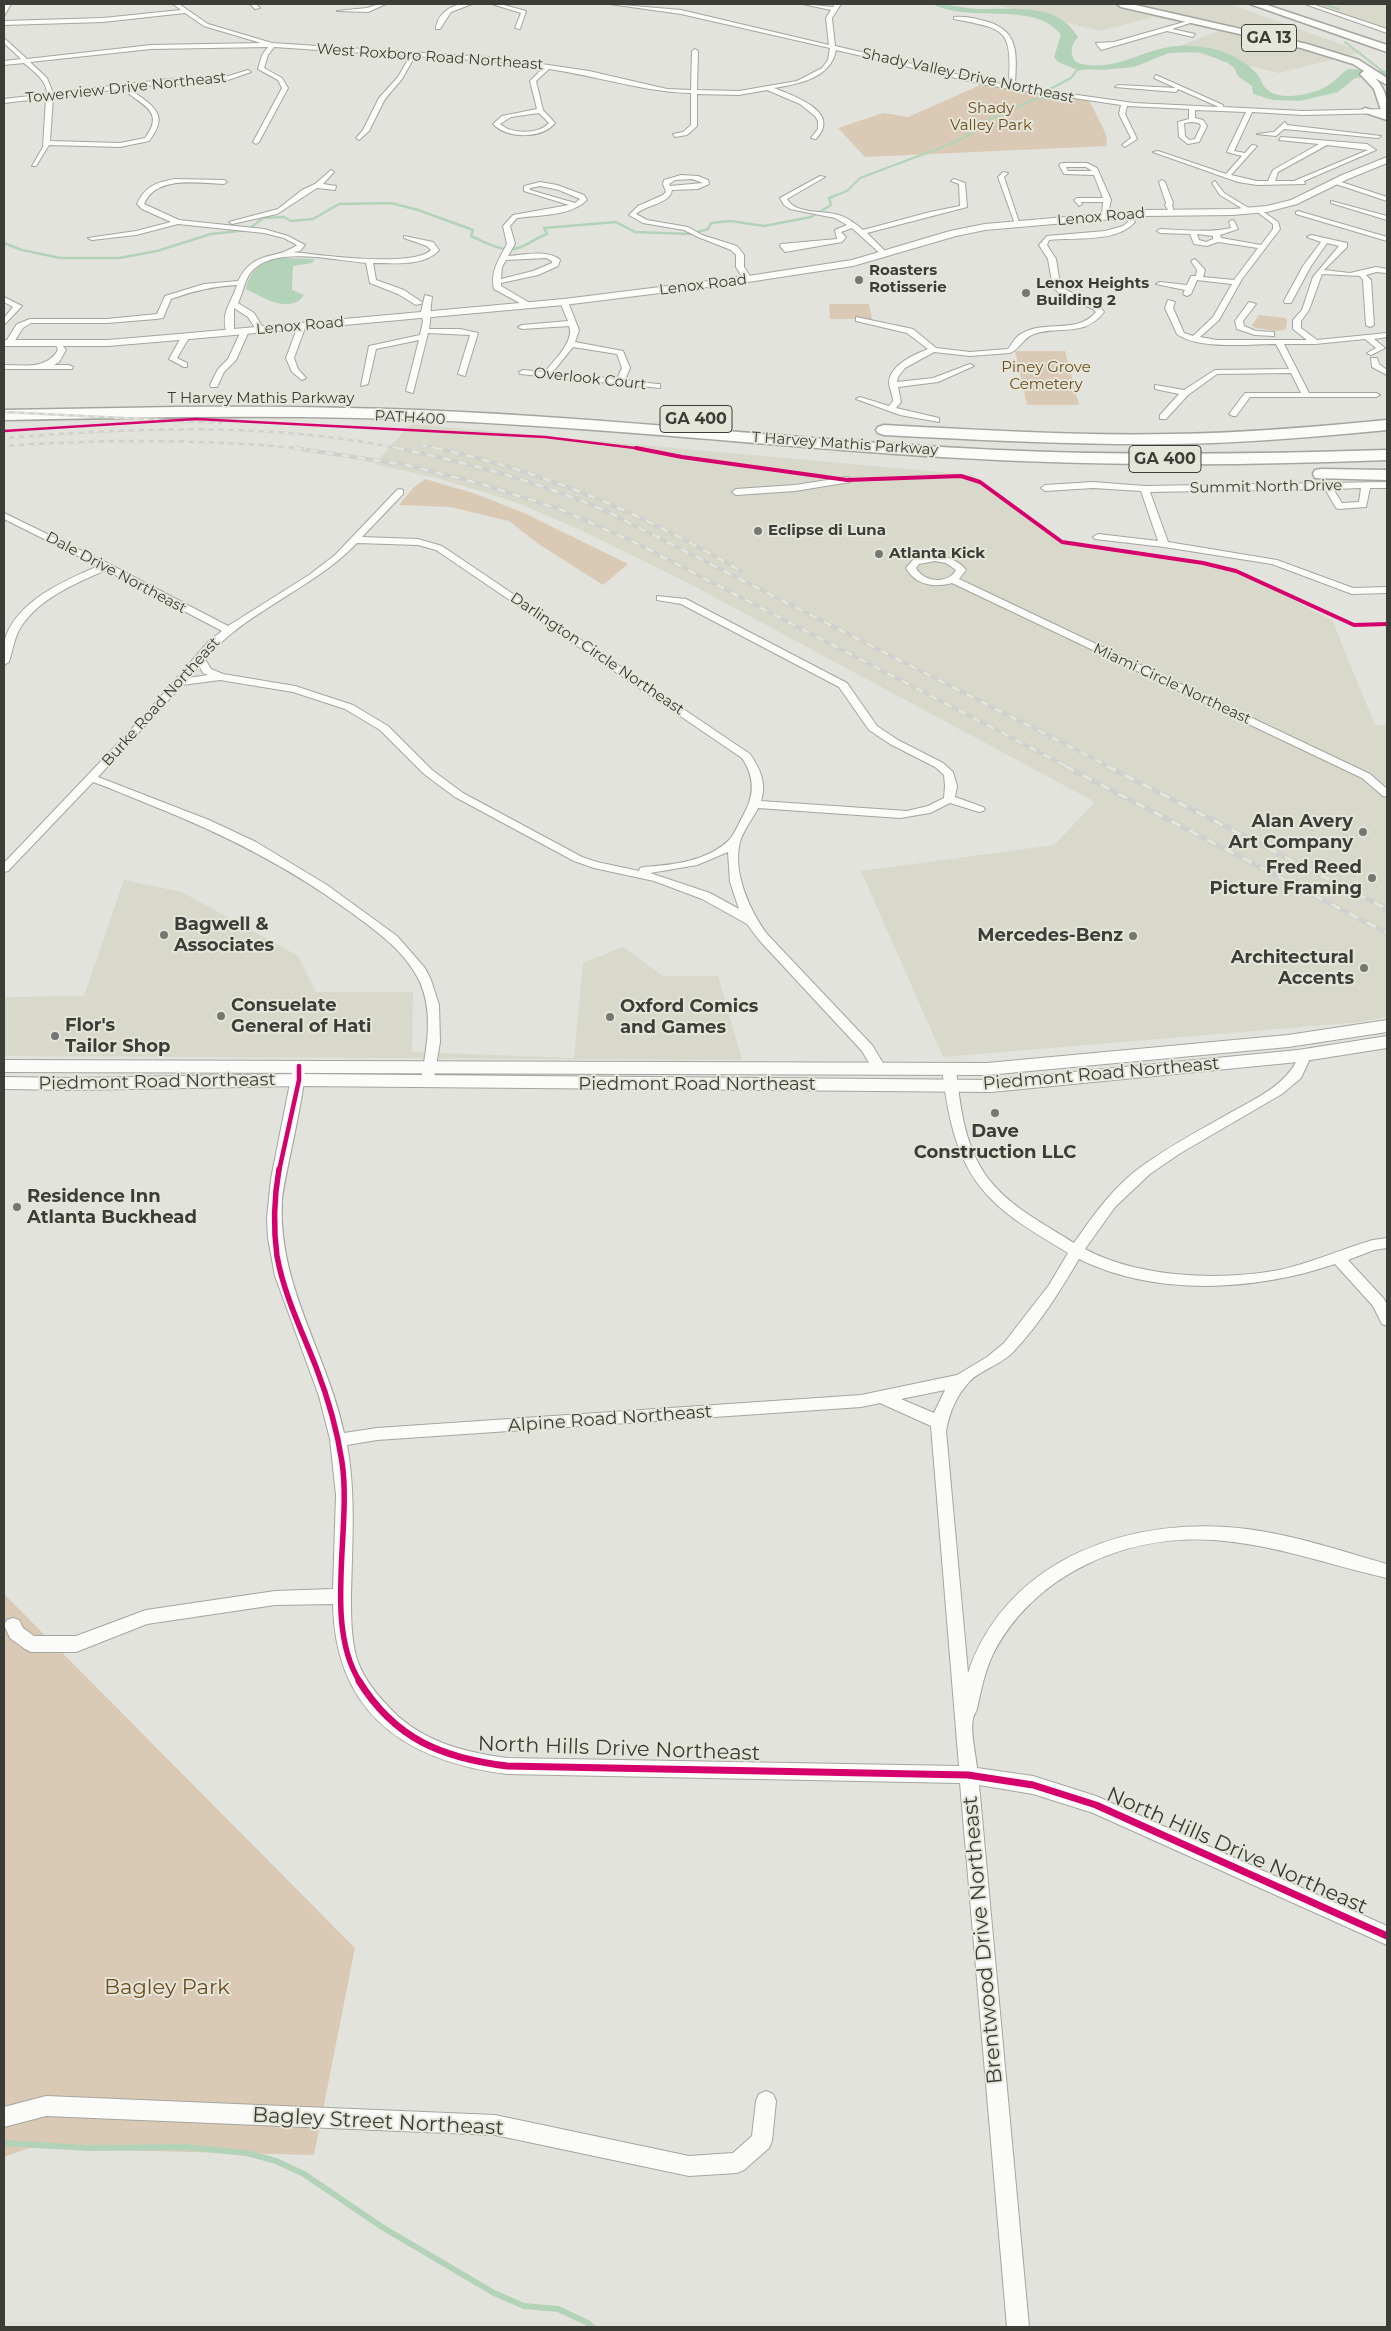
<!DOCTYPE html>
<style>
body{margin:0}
#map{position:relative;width:1391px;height:2331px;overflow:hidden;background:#e3e3dd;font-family:Montserrat,sans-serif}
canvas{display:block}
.frame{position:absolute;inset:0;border:5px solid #3d3d38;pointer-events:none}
</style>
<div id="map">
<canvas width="1391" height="2331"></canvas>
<div class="frame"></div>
</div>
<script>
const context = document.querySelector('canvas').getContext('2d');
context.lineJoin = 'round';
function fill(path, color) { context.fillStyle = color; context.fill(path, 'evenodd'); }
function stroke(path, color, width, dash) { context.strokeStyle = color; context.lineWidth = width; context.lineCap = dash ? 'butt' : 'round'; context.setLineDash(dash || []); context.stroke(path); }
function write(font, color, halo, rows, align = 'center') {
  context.font = font + ' Montserrat,sans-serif'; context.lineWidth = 4; context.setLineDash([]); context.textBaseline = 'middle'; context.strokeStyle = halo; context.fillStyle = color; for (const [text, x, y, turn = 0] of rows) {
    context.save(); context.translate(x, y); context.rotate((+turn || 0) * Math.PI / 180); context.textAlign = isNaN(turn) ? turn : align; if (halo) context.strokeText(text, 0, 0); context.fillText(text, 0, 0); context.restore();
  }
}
fill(new Path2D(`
 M993,4H1229L1363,52L1279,73L1174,48L1219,31L1153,17L1100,31Z
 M1339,4H1387V30L1317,7Z
 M411,424L973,475L1062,542L1236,571L1332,620L1375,725H1387V1017L1360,1022L943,1057L861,871L1054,845L1095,802L690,584L574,527L512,501L437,478L374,464Z
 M124,880L182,892L298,956L316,992H413L412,1052L574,1058L583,963L623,947L663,976H718L742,1060L4,1056V997L84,996Z`), '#d8d8cb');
fill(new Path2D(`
 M985,83L1089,100L1106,134L1107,146L865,157L838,128L883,113L908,117Z
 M829,304H869L872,319H830Z
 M1259,315L1285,318L1287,320L1286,329L1277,331L1255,328L1252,325Z
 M1015,351H1065L1079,405H1027Z
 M425,479L476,494L524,513L628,564L603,585L537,543L509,521L450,507L399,505L413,488Z
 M4,1594L355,1948L314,2155L29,2148L4,2157Z`), '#dacab5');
fill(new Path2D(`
 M932,4C948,4 963,8 979,9C1015,10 1057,2 1078,37C1071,45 1069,53 1076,62C1106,73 1132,56 1160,49C1174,45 1189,45 1202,47C1221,49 1244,59 1256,73C1262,79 1262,87 1269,91C1282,101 1314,94 1327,86C1335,81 1341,74 1348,69L1387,71V76L1355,78L1338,92L1300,101L1273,100L1253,94L1252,86L1238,76L1234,68L1228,63L1200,52L1169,53L1134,67L1101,70L1075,69L1058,62L1054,57L1061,35C1036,0 972,24 932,4Z
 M278,258L315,259L312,263L293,266L292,290L304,295C291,315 261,297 246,289C249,272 261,261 278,258Z`), '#b3d3b8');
stroke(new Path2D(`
 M1322,4L1339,9
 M1345,42L1385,73
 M1053,93L1050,89L1071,78L1077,70L1086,68
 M829,198L847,191L860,178L948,145L973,133L991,119L1035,99L1049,98`), '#b3d3b8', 2);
stroke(new Path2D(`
 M4,243L22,250L60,258H119L157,251L211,234L248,230L263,218L284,217L291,221L313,219L339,204L391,203L418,210L473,230L471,236C486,243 505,254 521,247C530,243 538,237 547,234L544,228L616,222L635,232L691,234L708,229L711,223L731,221L764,226L811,217L831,205L829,198L833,197`), '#b3d3b8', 2.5);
stroke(new Path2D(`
 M4,2143L89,2148L184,2147L247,2153L276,2161L304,2174L382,2227L494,2293L524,2306L558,2309L588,2323L592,2327`), '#b3d3b8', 6);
const street = new Path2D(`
 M5,4H11L4,16Z
 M173,4H179L208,24L272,43L501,58L589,71L667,89L691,90L692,51L695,49L698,51L697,90L739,91L797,81L822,68L828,60L830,48L681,14L610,4L681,10L829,45L826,18L831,10L803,4L833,7L835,4H841L832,18L835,46L986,81L1007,85L1009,83C1012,28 1005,29 954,19V17C963,16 973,18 981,20C1019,28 1017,52 1015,84L1013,86L1134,103L1219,107L1178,89L1176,92L1115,87L1118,85L1176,88L1154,78L1156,75L1223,105V107L1303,111L1387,109V113L1303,115L1252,112L1234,151L1245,153L1252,145L1257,146L1231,175L1257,181H1268L1273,170L1319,144L1279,140L1281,137L1367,144L1376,150L1304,181L1305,184L1257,185L1238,182L1153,152L1158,151L1226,174L1242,156L1227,152L1246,112L1195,110V118L1203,120L1207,126L1199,142L1188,144L1179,137L1178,122L1189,119V109L1127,106L1125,114L1137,139L1125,147L1122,145L1131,138L1119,114L1121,105L986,85L836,50C831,78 799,84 774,88C794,96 842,112 816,139L811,138L818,129V121L815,116L800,104L767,90L739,95L697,94V126L687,135L675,137L673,134L683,132L691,125V93C644,92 597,76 549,69L536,81L543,110L555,123C542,139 507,139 493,124L502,116L537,109L530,81L543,68L501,62L415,56L402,79L385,99L369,131L359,140L356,138L363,130L379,98L398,77L410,56L274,47L268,55L264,68L282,78L288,88L259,142L256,144L253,142L282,88L278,80L258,69L262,55L268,47L151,49L30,62L47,78L53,93L170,79L225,77L248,70L251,72L225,81L141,86L135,89L134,92C155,107 169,116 149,141L120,147L49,145L36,166H32L43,147L46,98L4,103V99L47,94C47,80 33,71 24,63L4,65V61L21,59L4,43V38L27,59L151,45L261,43L204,26L185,13L103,22L4,25V21L103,18L181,10ZM129,88V94C147,107 163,114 145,138L120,143L50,141L53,97ZM539,113L549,123C538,135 511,134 500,124L511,117ZM1192,122L1199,123L1201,126L1195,139L1189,140L1185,136L1184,123ZM1327,145L1368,150L1294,181H1275L1278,172Z
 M250,4H256L260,8L255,9Z
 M379,4H386L368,12L337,11L367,8Z
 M461,4H472L451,12L440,29H436C437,15 448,7 461,4Z
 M492,4H500L526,11L520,29L515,28L521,13Z
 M1305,4H1312L1387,29V33Z
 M1191,20L1196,21L1172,29L1195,34L1193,37L1167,31L1101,50L1096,43L1114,42Z
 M1285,122L1287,125L1381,136L1378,138L1284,129L1276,136L1257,134L1274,132Z
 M1087,163L1097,168L1111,200L1107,217L1102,216L1103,202H1081L1082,204L1079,206L1074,200L1077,198H1103L1094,175L1064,174L1059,165L1062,163ZM1066,167H1086L1092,171H1068Z
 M331,170L334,172L323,184L336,186L335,190L317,188L277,214L232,224L229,222L278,209L302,190L315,184Z
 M1003,172L1008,173L1004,177L1020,225L1015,224L998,177Z
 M681,175L698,176L708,180L709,184L698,189L672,190C670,204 645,205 636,214L647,220L688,227L702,235L737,246L744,255V267L752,279L751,281H745L736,267V255L731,250L698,237L684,230L643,223L629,215L638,206L663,195L666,192L663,184L664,180ZM692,179L703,183L670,186L669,184L675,180Z
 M820,176L825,177L787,199C796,215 823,210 839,215C848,218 856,224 863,230L930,212L960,206L959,184L951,181L954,179L965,183L967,207L867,233L887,253L888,255L884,257L852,228L841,232L846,237L842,242L785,252L780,246L781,244L837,239L835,230L847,225L835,218L790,209L784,205L780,198Z
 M175,179L224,180L227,182L224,184C198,183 156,175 144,204L179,220L264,229L288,236L305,245L300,251L293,252C320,255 413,268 431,250L427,246L404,238V236L433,242L439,250C424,267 393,263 373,263L376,280L404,290L423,303L416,305L398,294L370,283L366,263C334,260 273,245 251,272C244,281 243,293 238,303L254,313L264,329L263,331H257L248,317L234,308V332L227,334C220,311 231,305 237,285C214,286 193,291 171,299L163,318L156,319L107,323H31L23,328L12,345H6L5,343L17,324L30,319H107L157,314L165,296L204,284L238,281C254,249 275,261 297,245L284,238L264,233L178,224L136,235L92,240L88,238L136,231L171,222L142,209L137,204C145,186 157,182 175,179Z
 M1162,180L1165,182L1173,203L1172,205L1174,213H1170L1165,205L1166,203L1159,182Z
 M1335,180L1387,197V201L1333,183Z
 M1215,181L1224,193L1252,210V212H1248L1220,195L1212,183Z
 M540,182L557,185L584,195L587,200C571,216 539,215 517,218L510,226L515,244L508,256C523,255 548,249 560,260L558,266L538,275L501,283V286L530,303L531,305L527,307L494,289C490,272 499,259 507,244L503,226L513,215L569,205L524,191V186ZM540,186L559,190L580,199L575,203L530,190V188ZM546,258L552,261V263L533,271L501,279L502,267L506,260Z
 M1331,201L1387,216V220L1331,203Z
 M1258,208L1278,222L1280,229L1242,279L1219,320L1200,337L1217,340H1307L1293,329V320L1302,310L1313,277L1339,246L1327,243L1311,266L1291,303H1285L1284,301L1303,266L1321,242L1307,237L1311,235L1347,243V247L1324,270L1350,273L1376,267L1387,269V273L1376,272L1366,275L1371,280L1374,325L1370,327L1366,325L1363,280L1360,276L1322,274L1309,310L1301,321V328L1317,340L1387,333V337L1374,339L1385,348L1371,355L1367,353L1376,348L1365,339L1315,344H1284L1309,393H1376L1380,395L1376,397H1250L1236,416H1233L1229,414L1245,393H1301L1291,373L1217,374L1188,395L1166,419H1160V415L1179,394L1155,389V385L1184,390L1215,370L1289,369L1276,344C1250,344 1198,350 1177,334L1165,308L1168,300L1175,302L1173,308L1184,333L1193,336L1213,317L1232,284L1197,280L1191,294L1187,296L1183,294L1185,290L1156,284L1160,282L1187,285L1191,276H1196L1197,270L1191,261L1195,259L1205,270L1203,277L1234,280L1258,248L1218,242L1207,246L1194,244L1190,234L1160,233L1157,231L1160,229C1182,230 1210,233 1231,228L1229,222L1232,220L1234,221L1238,229L1220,235L1221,238L1261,245L1273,229V224L1256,211V209ZM1197,234L1213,236V239L1206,242L1199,240Z
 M1298,211L1387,237V241L1296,214V212Z
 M1129,213L1135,222C1116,243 1076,237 1049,240L1047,245L1056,259L1060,284L1066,290L1099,305L1104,312C1084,338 1060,325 1034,334C1023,338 1020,349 1010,353L970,356L934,352L905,368L898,377L897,382L933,378L970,364L974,366L938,382L898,387L901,402L896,408L939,418V422L900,415L856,399L860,397L889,406L893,401C893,395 889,388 889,382C890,365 915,354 928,349L907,333L856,321V317L913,329L936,348L970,352L1008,349C1012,344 1015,337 1021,334C1045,319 1077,335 1096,312L1093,309L1060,294L1053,287L1048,259L1039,245L1047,236L1105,231L1123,226L1128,222L1126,215Z
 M425,295L432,297C430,308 431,318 429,329H460L478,333L465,376L458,374L470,335L428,333L413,393L406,391L419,340L376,349L368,384L361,386L369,346L420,335L423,321L421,312Z
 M4,297L22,306L4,325V318L13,307L4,302Z
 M564,300L568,302L579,330L575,342L623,351L630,368L625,380L657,384H660V388L520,374L519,372L523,370L545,372C554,360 575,341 569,326L522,329L518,327L522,325L568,321L560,302ZM573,347L617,354L622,368L617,379L552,373Z
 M1249,302L1256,304L1243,321L1244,326L1256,331L1274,332V336L1255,335L1237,329L1235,321Z
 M299,323L306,325L294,358L298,369L306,378L302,380L292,372L286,358Z
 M242,329L249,331L236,360L224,372L217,387H211L210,385L218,369L228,359Z
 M183,334L190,336L177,358L187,363V367H184L169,359Z
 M56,345H62L66,350L59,362L54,365H69L73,367L72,369H4V365C24,365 46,370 58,350Z
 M1371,358H1377L1379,364L1387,370V375L1372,367Z
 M847,477L850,478V482L795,491L736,495L732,492L736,489L795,485Z
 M1093,482L1145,486L1387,482V488H1370L1366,507L1339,509L1336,508L1325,489L1150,492L1168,542L1277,560L1353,588L1387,587V593L1352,594L1272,564L1164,547L1095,539L1093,537L1098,534L1158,541L1141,491L1093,488L1045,491L1041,488L1045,485ZM1361,488L1359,502L1342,503L1333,489Z
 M400,489L403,490V494L362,537L418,539L442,546L750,754C760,769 767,783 761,801L907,811L928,806L944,798L945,786L944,775L935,767L890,744L869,730L839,687L681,604L657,600V596L686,599L847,683L877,726L898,740L943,763L953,772L957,786L955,797L983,807L985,809L983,811L979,812L950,803L930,813L900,818L758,808C753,818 743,831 740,842C732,872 750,911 767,934L872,1045L886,1068L884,1071H874L862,1051L759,940L747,924L702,899L654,881L594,868L574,861L455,797L424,774L380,730L345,709L293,692L220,680L182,685L98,777L209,820L256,842L327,885L397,936L425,968L431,980L439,1005L440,1042L433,1083L428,1084L421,1080C427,1046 434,1012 419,980C404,950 375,930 349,911C287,866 224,834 153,806C133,798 113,789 93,782L8,871L4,872V863L143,717L209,641L222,631L106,570C74,584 35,600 18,632C14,641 12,652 9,662L4,665C4,658 3,649 4,642C15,601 64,581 98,566L4,519V513L109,564L228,626L309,575L335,555L397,490ZM357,543L418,545L436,550L742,758C754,776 755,793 745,812C740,821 736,831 730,839C709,861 673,865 644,867L640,868L639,871L597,862L582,857L463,793L432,770L388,726L353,705L295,686L223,674L211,669L205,659C247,610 312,590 357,543ZM199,666L203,673L208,675L188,678ZM728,852L730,882L739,909L710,893L650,873L697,865Z
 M935,555C948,557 958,560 966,570L959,579L1370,774L1387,789V797L1383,796L1362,778L952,583C935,588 915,585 906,568L913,560ZM935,561L946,563L956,570C948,585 923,582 916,568L919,564Z
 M1298,1052L1303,1053L1309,1061L1301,1078L1282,1094L1179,1154L1150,1174L1115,1207L1085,1249C1139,1278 1220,1281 1279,1270C1311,1263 1342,1249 1373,1240L1387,1238V1248L1374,1250L1348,1260L1384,1299L1387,1305V1326L1382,1324L1373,1306L1335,1264C1255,1291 1156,1297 1079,1259C1060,1291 1040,1323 1015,1350C1003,1364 979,1371 970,1381C956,1396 950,1411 946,1431L968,1673C1008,1556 1134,1515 1247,1529C1295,1535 1341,1551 1387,1564V1578C1329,1565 1274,1544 1213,1540C1126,1534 1034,1574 993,1654C985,1671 981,1690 977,1709C976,1712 973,1716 973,1719C970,1731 976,1755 977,1768L1033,1776L1096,1796L1387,1926V1945L1093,1813L1033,1794L979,1785L1029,2327H1007L960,1783L507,1774C405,1761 335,1713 333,1604L275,1605L147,1624L76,1652H31L25,1649L10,1638L4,1625L7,1620L13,1618L19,1620L23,1628L34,1636H76L146,1610L275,1591L333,1589L336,1495L330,1439L319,1396L275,1276L268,1238L267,1218L271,1179L294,1063H304C310,1074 284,1177 282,1200C277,1284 327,1353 344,1433L377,1428L861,1395L957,1375L987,1357L1004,1343L1049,1285L1068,1253C1042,1237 1013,1221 992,1200C956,1165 948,1116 942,1069L944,1066H954L956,1069C960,1107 965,1151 991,1182C1012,1208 1046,1225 1074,1243C1094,1214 1114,1186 1142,1166C1167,1148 1194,1133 1221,1118C1246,1103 1282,1089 1296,1062L1292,1056ZM945,1390L934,1413L901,1399ZM880,1403L931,1426L959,1766L507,1758C461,1752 417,1740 386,1704C373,1690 361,1674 356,1656C351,1636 351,1616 351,1596C352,1546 356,1494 347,1445L377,1440L861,1407Z
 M766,2091L773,2094L776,2101L772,2141L769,2148L744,2170L737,2173L689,2176L495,2135L46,2116L4,2127V2107L46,2096L495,2115L689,2156L733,2153L752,2136L756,2101L759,2094Z`);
const secondary = new Path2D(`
 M1387,157V163L1348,179L1297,204L1267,212L1233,215L1146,216L985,230L956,236L853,266L748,282L564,305L179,340L108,346H4V340H108L179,334L564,299L748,276L852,260L950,231L985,224L1146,210L1233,209L1267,206L1291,200L1342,175Z
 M1387,1020V1032L1288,1047L987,1075L4,1072V1060L987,1063L1288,1035Z
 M1387,1036V1048L1298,1062L991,1092L299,1086L75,1090L4,1089V1077L75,1078L299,1074L991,1080L1298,1050Z`);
const primary = new Path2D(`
 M1117,4H1131L1307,44L1359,60L1387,78V85L1375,78C1388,91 1387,103 1387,120L1360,111L1365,108L1382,113L1374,89L1360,74L1364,71L1353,64L1301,48L1121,7Z`);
const highway = new Path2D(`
 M1250,4H1264L1387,45V52Z
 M178,407C296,406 414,408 531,416C687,426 842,443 998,450C1128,456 1257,454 1387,450V460C1239,466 1090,466 942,457C784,447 628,430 470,422C314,414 159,417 4,420V410Z
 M1387,420V430C1315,437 1244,443 1172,444C1076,445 980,440 884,435L878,433L876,430L878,427L884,425C980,430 1076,436 1172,434C1244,433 1315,427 1387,420Z
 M1321,469L1387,470V480L1315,478L1313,474L1315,470Z`);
stroke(street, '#a5a5a0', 2);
stroke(secondary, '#a5a5a0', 2);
stroke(primary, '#a5a5a0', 3);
stroke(highway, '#a5a5a0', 3);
fill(street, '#fbfbfa');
fill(secondary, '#fbfbfa');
fill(primary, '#fbfbfa');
fill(highway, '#fbfbfa');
const railFar2 = new Path2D(`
 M4,412L221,423
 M4,438C136,427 272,422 402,449
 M422,445L441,449
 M4,446C105,439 205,439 306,449`);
const railFar1 = new Path2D(`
 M294,448L407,465L485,485L562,510L636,543L1068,767
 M396,448C470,463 540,482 608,512L1110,767
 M435,448C550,473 640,513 741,571`);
const rail = new Path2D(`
 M1065,766L1387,933
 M1107,766L1387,909`);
stroke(railFar2, '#d0d0cf', 2.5);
stroke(railFar1, '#d0d0cf', 4);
stroke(rail, '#d0d0cf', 5);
stroke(railFar2, '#e5e6da', 2, [5]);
stroke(railFar1, '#e5e6da', 2.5, [8]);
stroke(rail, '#e5e6da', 3, [10]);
stroke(new Path2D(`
 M4,431L196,419L545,437L643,449`), '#d6006c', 2.5);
stroke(new Path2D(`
 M636,448L682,457L847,480L961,476L980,482L1062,542L1203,563L1236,571L1354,625L1387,624`), '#d6006c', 4);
stroke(new Path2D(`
 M279,1171L299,1080V1066`), '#d6006c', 4.5);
stroke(new Path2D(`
 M279,1169C274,1198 273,1227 277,1256C284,1295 302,1331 316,1367C328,1398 337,1429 342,1462C352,1528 323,1625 360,1682`), '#d6006c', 5.5);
stroke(new Path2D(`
 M359,1681C395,1739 442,1758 507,1766L968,1775L1033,1785L1096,1805L1387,1936`), '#d6006c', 7);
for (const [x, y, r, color] of [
 [859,280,5,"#777772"],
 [1026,293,5,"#777772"],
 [758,531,5,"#777772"],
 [879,554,5,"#777772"],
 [1363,832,5,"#777772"],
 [1372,878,5,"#777772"],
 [164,935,5,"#777772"],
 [1133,936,5,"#777772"],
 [1364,968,5,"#777772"],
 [221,1016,5,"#777772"],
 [610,1017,5,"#777772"],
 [55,1036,5,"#777772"],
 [995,1113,5,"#777772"],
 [17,1207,5,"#777772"]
]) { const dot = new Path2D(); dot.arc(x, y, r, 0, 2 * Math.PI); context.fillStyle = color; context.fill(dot); stroke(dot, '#e5e6da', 2); }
write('15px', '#3d3d38', '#e5e6da', [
 ["West Roxboro Road Northeast",430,57,4],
 ["Shady Valley Drive Northeast",968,76,12],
 ["Towerview Drive Northeast",126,88,-6],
 ["Lenox Road",1101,217,-5],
 ["Lenox Road",703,285,-7],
 ["Lenox Road",300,326,-5],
 ["Overlook Court",590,379,6],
 ["T Harvey Mathis Parkway",261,399],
 ["PATH400",410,418,3],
 ["T Harvey Mathis Parkway",845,444,4],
 ["Summit North Drive",1266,487,-1],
 ["Dale Drive Northeast",116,573,28],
 ["Darlington Circle Northeast",597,654,34],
 ["Miami Circle Northeast",1172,684,25],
 ["Burke Road Northeast",161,702,-48]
]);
write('15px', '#6f4c1c', '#e5e6da', [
 ["Shady",991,109],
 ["Valley Park",991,126],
 ["Piney Grove",1046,368],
 ["Cemetery",1046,385]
]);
write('bold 15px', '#3d3d38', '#e5e6da', [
 ["Roasters",869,271],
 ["Rotisserie",869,288],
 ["Lenox Heights",1036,284],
 ["Building 2",1036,301],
 ["Eclipse di Luna",768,531],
 ["Atlanta Kick",889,554]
], 'left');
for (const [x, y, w] of [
 [1269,38,55],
 [696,419,72],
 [1165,459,72]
]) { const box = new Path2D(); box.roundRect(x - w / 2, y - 13.5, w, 27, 4); context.fillStyle = '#e5e6da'; context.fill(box); stroke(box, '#3d3d38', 1); }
write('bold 16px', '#3d3d38', null, [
 ["GA 13",1269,38],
 ["GA 400",696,419],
 ["GA 400",1165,459]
]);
write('bold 18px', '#3d3d38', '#e5e6da', [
 ["Alan Avery",1353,822,"right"],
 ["Art Company",1353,843,"right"],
 ["Fred Reed",1362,868,"right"],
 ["Picture Framing",1362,889,"right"],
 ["Bagwell &",174,925],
 ["Associates",174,946],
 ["Mercedes-Benz",1123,936,"right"],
 ["Architectural",1354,958,"right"],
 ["Accents",1354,979,"right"],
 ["Consuelate",231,1006],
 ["General of Hati",231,1027],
 ["Oxford Comics",620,1007],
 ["and Games",620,1028],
 ["Flor's",65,1026],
 ["Tailor Shop",65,1047],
 ["Dave",995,1132,"center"],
 ["Construction LLC",995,1153,"center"],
 ["Residence Inn",27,1197],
 ["Atlanta Buckhead",27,1218]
], 'left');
write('18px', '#3d3d38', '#e5e6da', [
 ["Piedmont Road Northeast",1101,1074,-5],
 ["Piedmont Road Northeast",157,1082,-1],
 ["Piedmont Road Northeast",697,1085],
 ["Alpine Road Northeast",610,1419,-4]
]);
write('21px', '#3d3d38', '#e5e6da', [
 ["North Hills Drive Northeast",619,1749,2],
 ["North Hills Drive Northeast",1237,1851,24],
 ["Brentwood Drive Northeast",983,1940,-95],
 ["Bagley Street Northeast",378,2122,3]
]);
write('21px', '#6f4c1c', '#e5e6da', [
 ["Bagley Park",167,1988]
]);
</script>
